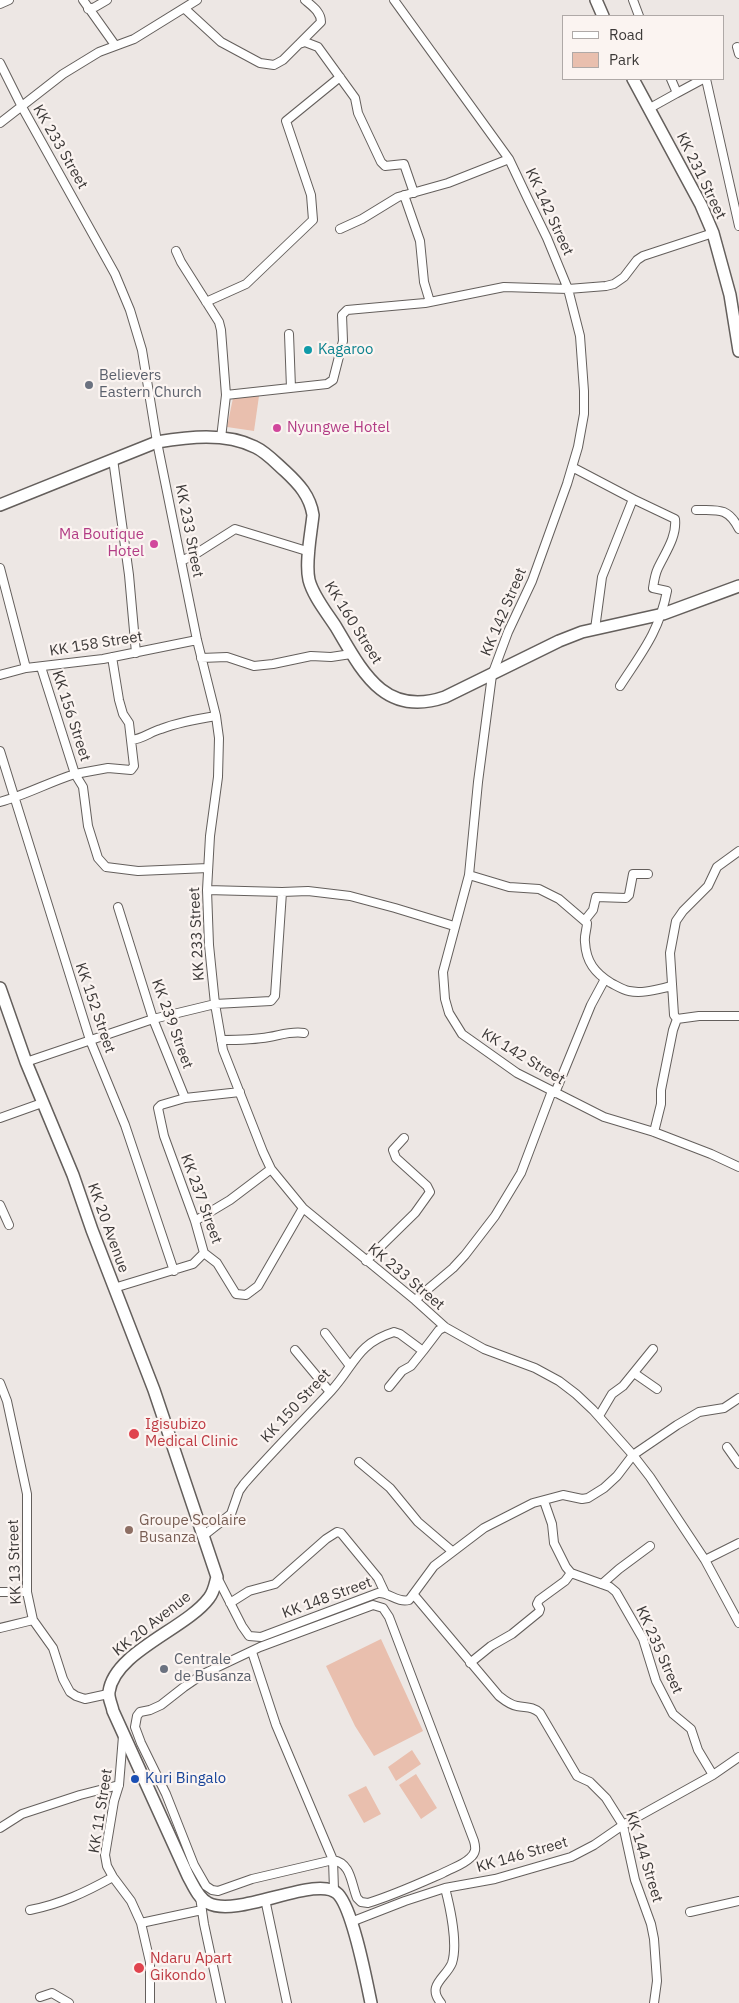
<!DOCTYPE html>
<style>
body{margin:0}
#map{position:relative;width:739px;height:2003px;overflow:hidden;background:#ede7e4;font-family:"IBM Plex Sans",sans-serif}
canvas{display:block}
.legend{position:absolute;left:562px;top:15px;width:162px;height:65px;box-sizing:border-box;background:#fbf4f1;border:1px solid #afa9a7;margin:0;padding:6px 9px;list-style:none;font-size:15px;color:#3c3938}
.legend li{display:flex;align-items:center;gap:10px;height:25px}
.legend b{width:25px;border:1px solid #afa9a7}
</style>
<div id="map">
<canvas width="739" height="2003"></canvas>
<ul class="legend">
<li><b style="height:6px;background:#fff"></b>Road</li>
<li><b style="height:14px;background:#e9bfae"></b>Park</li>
</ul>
</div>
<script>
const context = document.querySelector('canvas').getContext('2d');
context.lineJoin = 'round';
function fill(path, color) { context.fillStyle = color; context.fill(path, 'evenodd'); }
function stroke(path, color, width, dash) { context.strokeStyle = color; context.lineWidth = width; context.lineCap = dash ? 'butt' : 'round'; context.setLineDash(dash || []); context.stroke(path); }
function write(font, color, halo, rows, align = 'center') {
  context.font = font + ' "IBM Plex Sans",sans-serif'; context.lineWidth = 4.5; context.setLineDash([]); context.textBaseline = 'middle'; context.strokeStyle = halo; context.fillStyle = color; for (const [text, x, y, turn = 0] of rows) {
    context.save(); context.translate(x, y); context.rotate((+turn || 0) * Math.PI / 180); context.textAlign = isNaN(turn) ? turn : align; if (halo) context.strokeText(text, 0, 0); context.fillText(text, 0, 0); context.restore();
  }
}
fill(new Path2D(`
 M259,396L254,431L227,427L233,398Z
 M381,1639L423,1731L374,1756L355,1726L326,1666Z
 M412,1750L421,1764L396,1781L388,1767Z
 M416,1774L437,1808L421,1819L399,1785Z
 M366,1786L381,1814L364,1823L348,1795Z`), '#e9bfae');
const street = new Path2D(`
 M83,0L115,45
 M394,0L509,159L527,197L547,238L568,289L580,336L584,391V414L578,447L567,484L532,581L508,632L492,675L478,782L469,875L443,972L445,999L449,1013L462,1034L517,1073L604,1117L654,1132L711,1154L739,1167
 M633,0L639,16
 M0,4L9,0
 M184,8L221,42L260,63L274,65L283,60L299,44L305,42L318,47L355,98L358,113L381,162L385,166L404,164L414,193
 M88,9L95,7L107,0
 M300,43L321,22C321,12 312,6 305,0
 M737,47L739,54
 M0,63L22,107L115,274L130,310L142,350L157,442L197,640L216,716L219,738L218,777L210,836L207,890L209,945L215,1004L223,1050L263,1152L271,1169L303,1208L415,1300L445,1327L484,1349L535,1368L559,1381L576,1394L593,1410L633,1455L650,1477L705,1560L739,1623
 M706,79L739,226
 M677,93L703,79
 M650,108L677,93L671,79
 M0,123L63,74L99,52L134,39L197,0
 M404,195L420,241L424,282L430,302
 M340,229L362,219L398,197L448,183L509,159
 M176,251L181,262L219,322L221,330L226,395
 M206,302L246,284L313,220L311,195L286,121L340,77
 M289,334L291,388
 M221,438L226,395L327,384L333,380L343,341L342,315L347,310L425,303L504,287L568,289L606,286L614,284L624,277L637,260L643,256L713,233
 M113,459L129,575L136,653
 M572,467L633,499L602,577L595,629
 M696,510C718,510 728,507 739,529
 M181,561L194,555L235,529L310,552
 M0,568L26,668
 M112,657L119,700L123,714L129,723L134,766L131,770L108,768L75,774L83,787L88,826L98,858L106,867L138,871L208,868
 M201,658L227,657L254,666L273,664L311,656L331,657L351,654
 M0,675L26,668L103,659L197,640
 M620,686C642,652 659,632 667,591L653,588C654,581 655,574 658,568C665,553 677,537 675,519L633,499
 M131,740C143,739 150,732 161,729C179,722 197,719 216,716
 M0,751L90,1040L125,1125L174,1271
 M0,802C26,795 49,782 75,774L41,667
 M469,875L509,887L539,889L559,899L587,923C587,929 584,936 585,942C586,962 595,973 611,983C617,986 623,990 629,991C643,994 658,989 672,986
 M207,890L282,892L308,891L350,896L395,908L454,926
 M118,907L153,1019L185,1098L240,1092
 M585,920L593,910L596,897L626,898L629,895L633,874H648
 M677,1019L699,1016H739
 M221,1040C237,1040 253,1040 269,1037C281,1035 291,1031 304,1033
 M26,1062L153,1019L215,1004L271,1001L275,996L282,892
 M555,1093L591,1005L605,979
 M185,1098L161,1105L158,1108L164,1136L195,1221L204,1253L217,1263L236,1294L246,1295L258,1286L303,1208
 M0,1118L42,1103
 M654,1132L661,1104V1090L673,1030L677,1019L674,1015L670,953L676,921L683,911L708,886L717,867L739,851
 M0,1205L9,1225
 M195,1221L230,1200L271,1169
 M366,1261L415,1213L430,1192L427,1186L396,1158L393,1150L404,1138
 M114,1288L193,1264L204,1253
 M415,1300L453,1268L465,1255L495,1216L521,1173L552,1091
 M325,1333L350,1366
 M295,1350L330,1392
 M634,1373L657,1389
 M0,1383L7,1401L27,1494V1592L33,1620L53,1648L63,1679L70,1692L76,1696L85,1699L108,1694
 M389,1387L402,1371L411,1366L423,1351
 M599,1416L612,1394L623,1386L653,1349
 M727,1447L739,1464
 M359,1462L390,1488L418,1522L452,1551
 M544,1501L552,1524L554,1543L566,1567L571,1573L610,1587L616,1592L643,1639L656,1681L673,1714L691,1729L698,1750L713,1775
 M203,1536L231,1514L239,1491L244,1484C272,1452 302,1422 331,1391C355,1365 356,1344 394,1332L400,1334L423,1351L439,1330L445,1327
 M705,1560L739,1543
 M217,1577L242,1626L249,1636L261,1637L378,1593C389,1592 397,1603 409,1600L434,1566L484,1528L533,1503L563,1495L582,1499L588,1498L604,1488L617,1476L633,1455L677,1425L699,1412L724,1408L739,1398
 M602,1584L619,1569L650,1546
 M0,1592H27
 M414,1595L499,1696C504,1700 510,1705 517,1706C526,1708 532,1706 540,1713L577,1776L590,1782L606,1798L623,1825L635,1880L651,1924L654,1939L657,1981L654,2003
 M230,1603L249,1591L275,1584L326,1539L337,1532L341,1533L378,1578L385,1593
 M373,1605L383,1608L389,1617L474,1841C476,1848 476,1853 470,1858C463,1865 452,1868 443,1873C418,1884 394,1895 368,1903L361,1902L357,1898C351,1883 351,1863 333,1860L252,1879L218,1891L212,1890L206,1886L194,1865L166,1794L141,1743L135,1727L137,1716L140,1712L150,1710L161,1705L184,1687L203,1674L260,1647Z
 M0,1628L33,1620
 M252,1652L276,1725L333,1860L334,1890
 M470,1663L491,1646L512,1634L539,1612L540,1609L537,1604L539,1600L565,1581L571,1573
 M123,1736L119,1785L114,1801L105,1855L107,1866L113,1877L131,1901L141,1923L150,1962V2003
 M0,1828L22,1814L80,1795L119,1785
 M200,1897L204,1924L221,2003
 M265,1899L287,2003
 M30,1910C61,1904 86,1892 113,1877
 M690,1912L739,1901
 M351,1922L405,1901L445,1888L495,1879L571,1857L594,1845L623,1825L713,1775L739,1757
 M141,1923L202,1910
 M40,1997L52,1993L69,2003
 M441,2003C426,1985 446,1978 452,1963C458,1944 450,1907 445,1888`);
const secondary = new Path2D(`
 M596,0L603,16
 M633,79L701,205L713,233L730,295L739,351
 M0,505L157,442C188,437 225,432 255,447C266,452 276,463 285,471C299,484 310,496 313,515C311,534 305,563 309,580C313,596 327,613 336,627C362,671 384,718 445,697L559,641L582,632L663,614L739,586
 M0,988L26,1062L73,1175L92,1230L154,1390L217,1577C215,1584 214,1592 209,1598C186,1629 114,1652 109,1692C108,1698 112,1705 113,1711L188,1876C193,1885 198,1898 208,1903C238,1919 318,1873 338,1894C353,1910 366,1979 371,2003`);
stroke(street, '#645f5c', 10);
stroke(secondary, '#645f5c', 14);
stroke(street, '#fff', 8);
stroke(secondary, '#fff', 11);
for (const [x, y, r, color] of [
 [308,350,5,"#0f9aa8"],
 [89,385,5,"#6b7280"],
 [277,428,5,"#d1479c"],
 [154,544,5,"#d1479c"],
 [134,1434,6,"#e0444e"],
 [129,1530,5,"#8d6e63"],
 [164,1669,5,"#6b7280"],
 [135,1779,5,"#1a4fb4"],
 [139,1968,6,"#e0444e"]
]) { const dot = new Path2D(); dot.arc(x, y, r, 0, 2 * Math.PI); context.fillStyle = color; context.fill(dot); stroke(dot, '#fbf4f1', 2); }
write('15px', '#3c3938', '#fbf4f1', [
 ["KK 233 Street",60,147,60],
 ["KK 231 Street",701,176,64],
 ["KK 142 Street",549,212,65],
 ["KK 233 Street",189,531,79],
 ["KK 142 Street",504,612,-67],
 ["KK 160 Street",353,623,58],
 ["KK 158 Street",96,644,-9],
 ["KK 156 Street",71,716,72],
 ["KK 233 Street",197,934,-93],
 ["KK 152 Street",95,1008,71],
 ["KK 239 Street",172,1024,70],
 ["KK 142 Street",523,1057,31],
 ["KK 237 Street",201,1199,70],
 ["KK 20 Avenue",108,1228,70],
 ["KK 233 Street",406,1277,40],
 ["KK 150 Street",296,1406,-47],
 ["KK 13 Street",15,1562,-92],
 ["KK 148 Street",327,1598,-20],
 ["KK 20 Avenue",152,1624,-38],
 ["KK 235 Street",659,1650,66],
 ["KK 11 Street",101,1811,-81],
 ["KK 146 Street",522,1855,-16],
 ["KK 144 Street",644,1857,73]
]);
write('15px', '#0d838f', '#fbf4f1', [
 ["Kagaroo",318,350]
], 'left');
write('15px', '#5b616d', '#fbf4f1', [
 ["Believers",99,376],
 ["Eastern Church",99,393],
 ["Centrale",174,1660],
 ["de Busanza",174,1677]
], 'left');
write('15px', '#b23c85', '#fbf4f1', [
 ["Nyungwe Hotel",287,428],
 ["Ma Boutique",144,535,"right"],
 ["Hotel",144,552,"right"]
], 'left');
write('15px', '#be3a42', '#fbf4f1', [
 ["Igisubizo",145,1425],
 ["Medical Clinic",145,1442],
 ["Ndaru Apart",150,1959],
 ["Gikondo",150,1976]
], 'left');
write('15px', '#785e54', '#fbf4f1', [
 ["Groupe Scolaire",139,1521],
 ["Busanza",139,1538]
], 'left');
write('15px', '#164399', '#fbf4f1', [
 ["Kuri Bingalo",145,1779]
], 'left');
</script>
